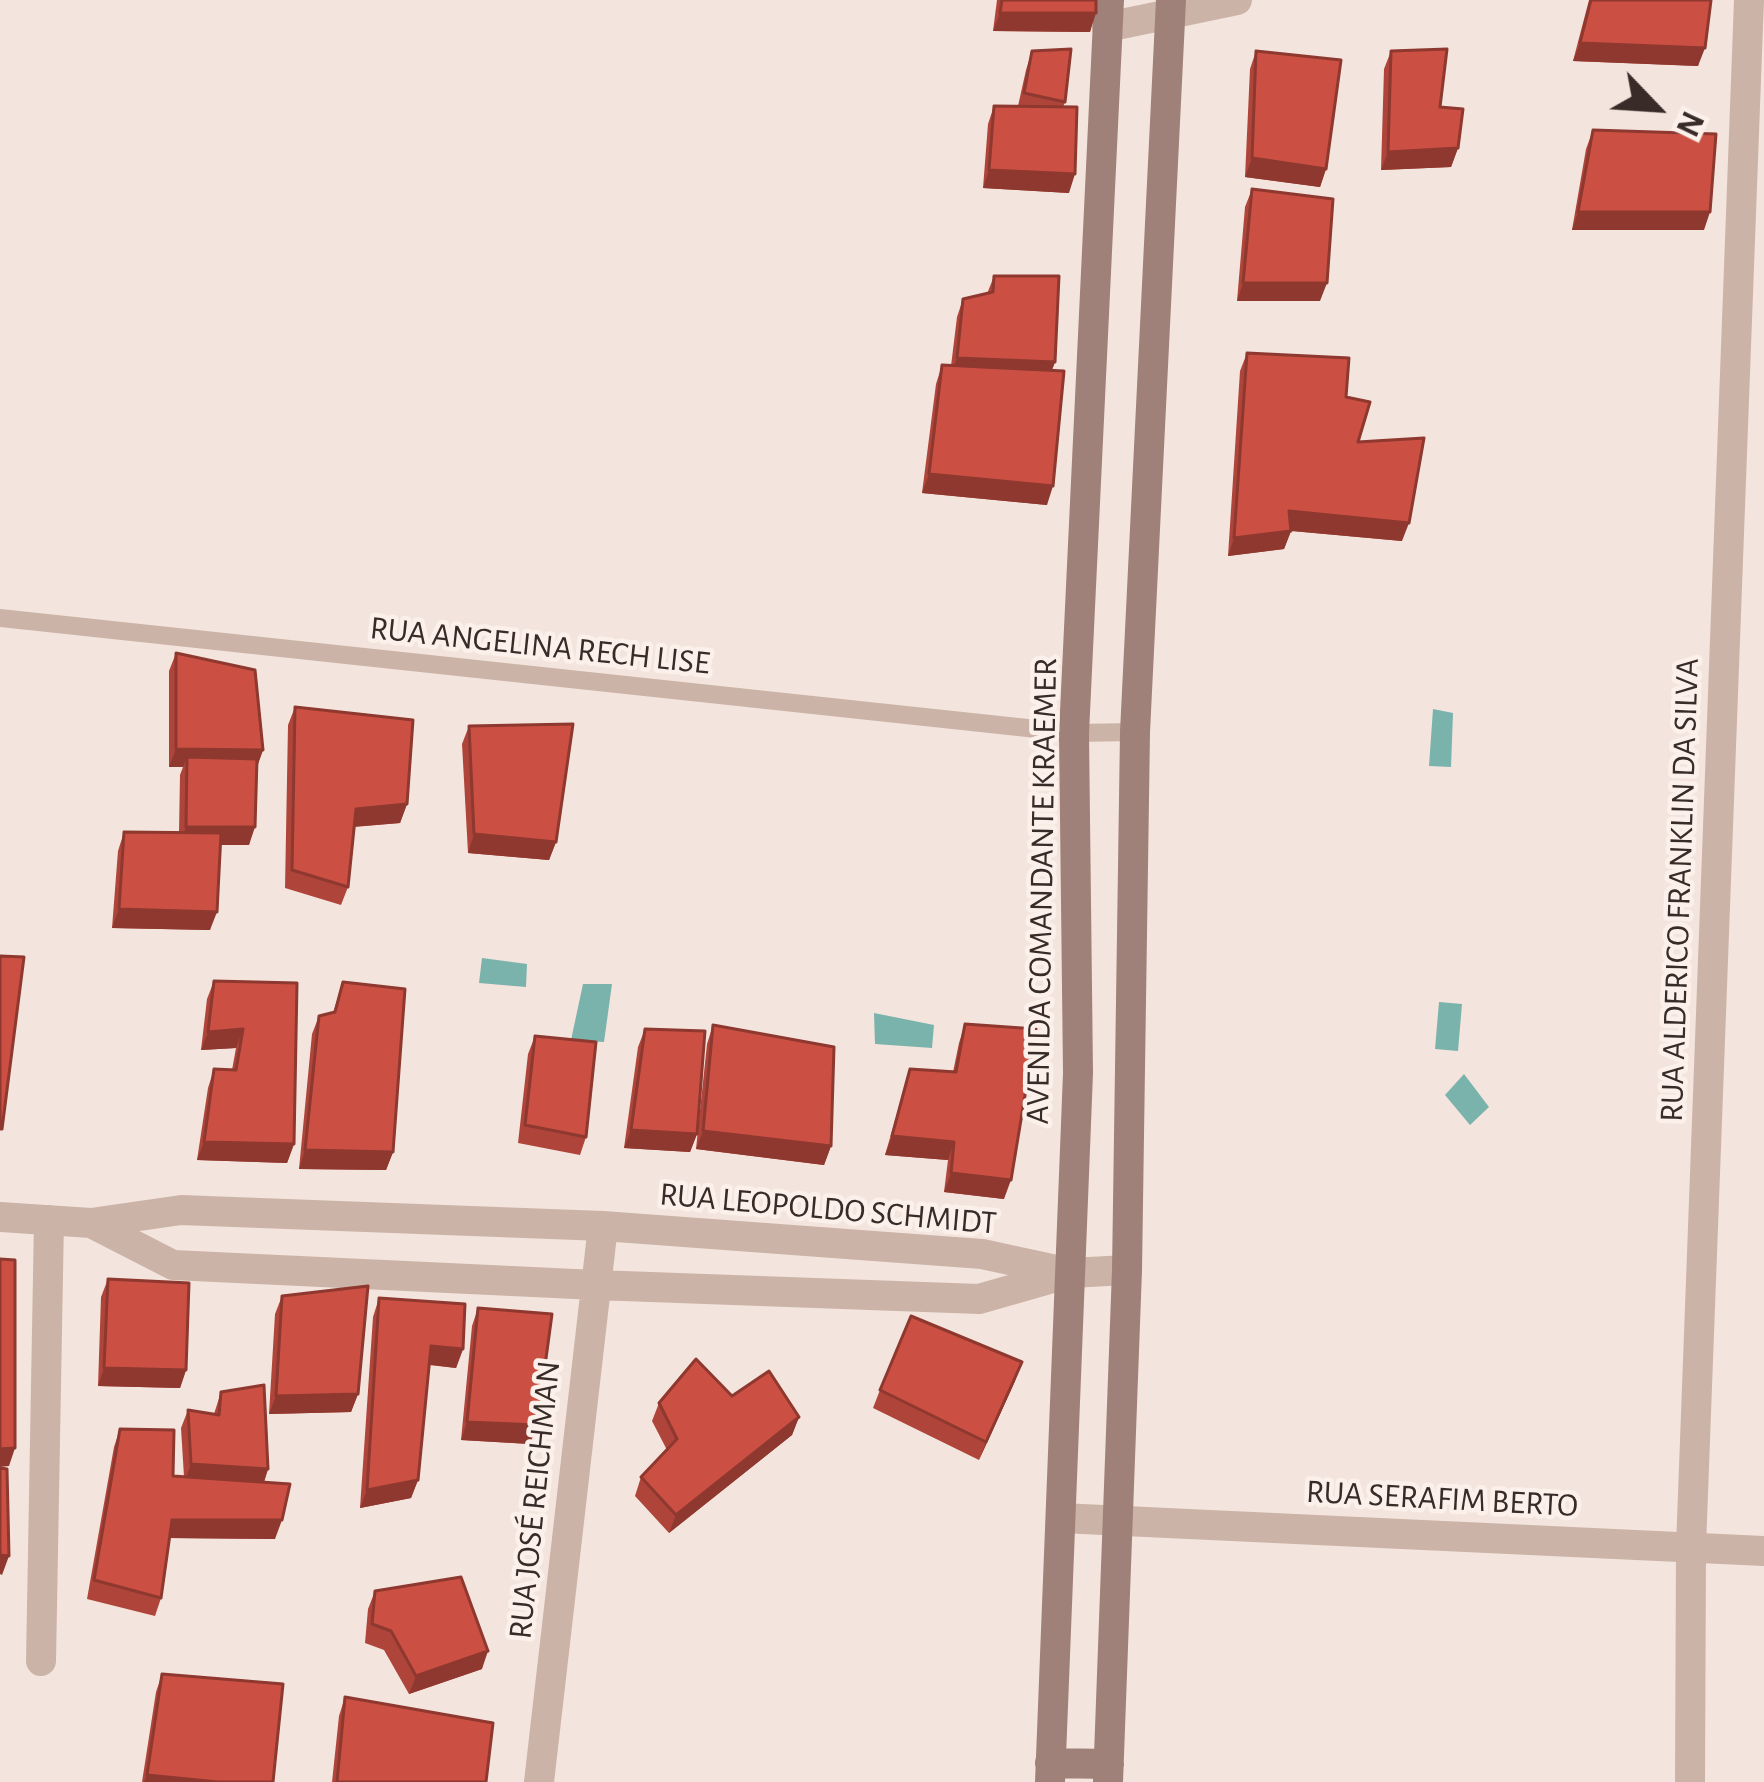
<!DOCTYPE html>
<meta charset="utf-8">
<style>
body{margin:0}
#map{position:relative;width:1764px;height:1782px;overflow:hidden;background:#f3e5dd;font-family:"Alegreya Sans",sans-serif}
canvas{display:block}
.north{position:absolute;left:1596px;top:48px;width:120px;height:120px;-webkit-text-stroke:9px #fbf0ea;paint-order:stroke;rotate:115deg;font-size:33px;font-weight:700;line-height:48px;text-align:center;color:#392b28}
.north::after{content:'';display:block;margin:auto;width:42px;height:54px;background:#392b28;clip-path:polygon(50% 0,100% 100%,50% 72%,0 100%)}
</style>
<div id="map">
<canvas width="1764" height="1782"></canvas>
<div class="north">N</div>
</div>
<script>
const context = document.querySelector('canvas').getContext('2d');
context.lineJoin = 'round';
function fill(path, color) { context.fillStyle = color; context.fill(path, 'evenodd'); }
function stroke(path, color, width, dash) { context.strokeStyle = color; context.lineWidth = width; context.lineCap = dash ? 'butt' : 'round'; context.setLineDash(dash || []); context.stroke(path); }
function write(font, color, halo, rows, align = 'center') {
  context.font = font + ' "Alegreya Sans",sans-serif'; context.lineWidth = 9; context.setLineDash([]); context.textBaseline = 'middle'; context.strokeStyle = halo; context.fillStyle = color; for (const [text, x, y, turn = 0] of rows) {
    context.save(); context.translate(x, y); context.rotate((+turn || 0) * Math.PI / 180); context.textAlign = isNaN(turn) ? turn : align; if (halo) context.strokeText(text, 0, 0); context.fillText(text, 0, 0); context.restore();
  }
}
fill(new Path2D(`
 M1433,709L1453,713L1451,767L1429,766Z
 M482,958L527,964L526,987L479,983Z
 M583,984H612L604,1042L571,1040Z
 M1439,1002L1462,1004L1458,1051L1435,1049Z
 M874,1013L934,1025L932,1048L875,1044Z
 M1464,1074L1489,1107L1470,1125L1445,1095Z`), '#7ab2ac');
stroke(new Path2D(`
 M0,618L1074,733L1135,732`), '#ccb3a8', 18);
stroke(new Path2D(`
 M0,1217L91,1223L181,1210L603,1226L982,1254L1070,1273
 M91,1223L173,1265L596,1285L979,1299L1070,1273L1127,1270
 M41,1661L49,1220
 M539,1782L603,1226
 M1690,1782L1691,1547L1749,0`), '#ccb3a8', 30);
stroke(new Path2D(`
 M1107,27L1237,0
 M1061,1518L1764,1551`), '#ccb3a8', 30);
stroke(new Path2D(`
 M1050,1763L1109,1764
 M1050,1782L1078,1073L1074,733L1109,0
 M1108,1782L1127,1270L1135,732L1171,0`), '#a08179', 30);
fill(new Path2D(`
 M997,0H1096L1090,32L993,31Z
 M1589,0H1711L1698,66L1573,61Z
 M1032,51L1065,102L1063,107L1069,193L983,188L988,124L994,106H1018L1026,70Z
 M1256,51L1326,169L1320,187L1245,177L1250,69Z
 M1391,51L1440,107L1458,148L1451,167L1381,170L1384,69Z
 M1593,130L1704,230H1572L1586,149Z
 M1252,189L1320,301H1237L1245,207Z
 M994,276L1055,362L1052,370L1047,505L922,493L936,384L942,365L951,366L957,317L963,299L987,294Z
 M1247,353L1346,397L1358,442L1402,541L1291,531L1284,549L1228,556L1240,371Z
 M176,653L263,750L257,767L249,845H221L210,930L112,928L118,851L124,832L179,833L180,775L183,767H169V671Z
 M295,707L407,804L400,823L354,827L348,887L341,905L285,888L288,725Z
 M469,726L556,842L549,860L468,853L462,744Z
 M214,981L297,983L294,1144L287,1163L197,1160L208,1088L214,1069L232,1070L236,1048L201,1050L207,999Z
 M343,982L393,1152L386,1170L299,1169L312,1034L319,1016L333,1013Z
 M965,1024L1004,1199L944,1192L948,1160L885,1155L910,1069L953,1072L959,1043Z
 M713,1025L831,1146L824,1165L696,1149L707,1044Z
 M645,1029L697,1134L690,1152L624,1148L638,1047Z
 M535,1036L586,1137L580,1155L518,1143L528,1054Z
 M108,1279L186,1370L180,1388L98,1386L101,1297Z
 M282,1296L358,1394L351,1412L269,1414L275,1314Z
 M379,1298L463,1349L456,1368L429,1365L418,1480L411,1498L360,1508L373,1317Z
 M478,1308L537,1425L530,1444L461,1440L472,1326Z
 M1015,1381L979,1460L873,1408L880,1390Z
 M221,1392L268,1469L264,1482L275,1539L170,1538L161,1598L155,1616L87,1599L114,1447L120,1429L173,1476L184,1477L181,1428L188,1410L214,1414Z
 M732,1396L799,1417L792,1435L669,1533L635,1496L641,1477L667,1450L652,1421L659,1403Z
 M375,1591L482,1669L409,1694L384,1650L365,1643L368,1609Z
 M162,1674L273,1782H142L156,1692Z
 M345,1697L486,1782H332L339,1716Z`), '#af453a');
fill(new Path2D(`
 M1000,13H1096L1090,32L993,31Z
 M1580,43L1705,48L1698,66L1573,61Z
 M1458,148L1451,167L1381,170L1388,152Z
 M1252,158L1326,169L1320,187L1245,177Z
 M989,170L1075,174L1069,193L983,188Z
 M1578,212H1710L1704,230H1572Z
 M1243,283H1327L1320,301H1237Z
 M957,358L1055,362L1048,380L950,377Z
 M929,474L1053,486L1047,505L922,493Z
 M1289,511L1409,523L1402,541L1282,530Z
 M1291,531L1284,549L1228,556L1234,538Z
 M176,749L263,750L256,769L187,757L183,767H169Z
 M407,804L400,823L349,827L356,809Z
 M186,827H255L249,845H179Z
 M474,834L556,842L549,860L468,853Z
 M119,909L217,912L210,930L112,928Z
 M243,1029L236,1048L201,1050L208,1032Z
 M631,1130L697,1134L690,1152L624,1148Z
 M703,1131L831,1146L824,1165L696,1149Z
 M892,1136L954,1142L948,1160L885,1155Z
 M204,1142L294,1144L287,1163L197,1160Z
 M305,1150L393,1152L386,1170L299,1169Z
 M951,1173L1011,1180L1004,1199L944,1192Z
 M431,1346L463,1349L456,1368L425,1364Z
 M1022,1362L1015,1381L979,1460L986,1442Z
 M104,1368L186,1370L180,1388L98,1386Z
 M358,1394L351,1412L269,1414L276,1396Z
 M799,1417L792,1435L669,1533L676,1515Z
 M467,1422L537,1425L530,1444L461,1440Z
 M15,1448L9,1466L0,1467V1449Z
 M191,1464L268,1469L262,1488L184,1483Z
 M418,1480L411,1498L360,1508L367,1490Z
 M172,1520H282L275,1539L166,1538Z
 M0,1555L9,1556L2,1575L0,1574Z
 M488,1651L482,1669L409,1694L416,1676Z
 M147,1775L218,1782H144Z`), '#8e382f');
const building = new Path2D(`
 M1002,0H1096V13H1000Z
 M1591,0H1711L1705,48L1580,43Z
 M1071,49L1065,102L1024,93L1032,51Z
 M1447,49L1440,107L1463,109L1458,148L1388,152L1391,51Z
 M1256,51L1341,60L1326,169L1252,158Z
 M994,106L1077,107L1075,174L989,170Z
 M1593,130L1716,134L1710,212H1578Z
 M1252,189L1333,199L1327,283H1243Z
 M994,276H1059L1055,362L957,358L963,299L993,292Z
 M1247,353L1349,358L1346,397L1370,402L1358,442L1424,438L1409,523L1289,511L1291,531L1234,538Z
 M942,365L1064,371L1053,486L929,474Z
 M176,653L255,670L263,750L176,749Z
 M295,707L413,720L407,804L356,809L348,887L292,870Z
 M573,724L556,842L474,834L469,726Z
 M187,757L257,759L255,827H186Z
 M124,832L221,833L217,912L119,909Z
 M0,956L24,957L2,1129H0Z
 M214,981L297,983L294,1144L204,1142L214,1069L236,1070L243,1029L208,1032Z
 M343,982L405,989L393,1152L305,1150L319,1016L335,1012Z
 M965,1024L1036,1029L1011,1180L951,1173L954,1142L892,1136L910,1069L956,1072Z
 M713,1025L834,1047L831,1146L703,1131Z
 M645,1029L705,1031L697,1134L631,1130Z
 M535,1036L596,1042L586,1137L525,1125Z
 M0,1259L15,1260V1448L0,1449Z
 M108,1279L189,1283L186,1370L104,1368Z
 M368,1286L358,1394L276,1396L282,1296Z
 M379,1298L465,1304L463,1349L431,1346L418,1480L367,1490Z
 M478,1308L552,1314L537,1425L467,1422Z
 M911,1316L1022,1362L986,1442L880,1390Z
 M696,1359L732,1396L769,1371L799,1417L676,1515L641,1477L677,1439L659,1403Z
 M264,1385L268,1469L191,1464L188,1410L219,1415L221,1392Z
 M120,1429L174,1430L173,1476L290,1484L282,1520H172L161,1598L94,1580Z
 M0,1468L7,1469L9,1556L0,1555Z
 M461,1577L488,1651L416,1676L391,1631L372,1624L375,1591Z
 M162,1674L283,1684L273,1782H218L147,1775Z
 M345,1697L493,1723L486,1782H337Z`);
fill(building, '#cb5043');
stroke(building, '#8e382f', 3);
write('33px', '#392b28', '#fbf0ea', [
 ["RUA ANGELINA RECH LISE",540,646,6],
 ["RUA ALDERICO FRANKLIN DA SILVA",1680,890,-88],
 ["AVENIDA COMANDANTE KRAEMER",1042,891,-89],
 ["RUA LEOPOLDO SCHMIDT",828,1209,5],
 ["RUA SERAFIM BERTO",1442,1499,3],
 ["RUA JOSÉ REICHMAN",535,1500,-84]
]);
</script>
